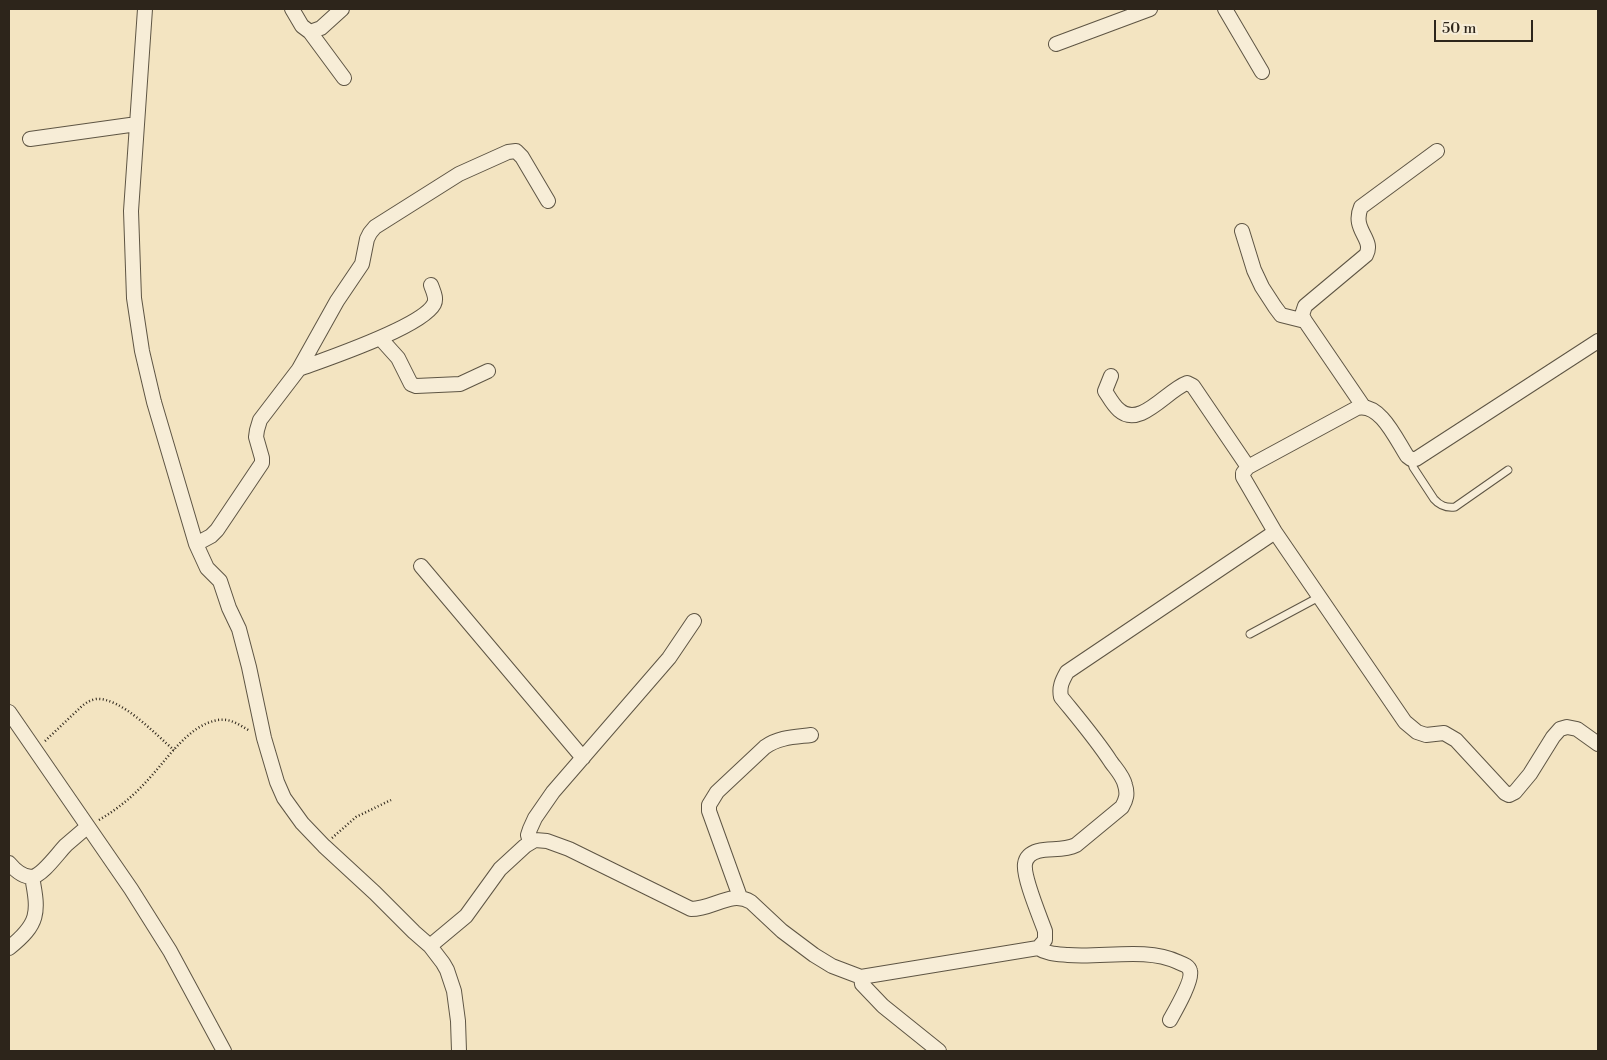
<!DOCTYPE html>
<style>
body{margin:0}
#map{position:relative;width:1607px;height:1060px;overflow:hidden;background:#f3e4c1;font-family:"Libre Bodoni",serif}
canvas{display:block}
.frame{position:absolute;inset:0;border:10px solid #2d251b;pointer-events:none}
.scale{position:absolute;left:1434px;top:20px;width:99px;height:22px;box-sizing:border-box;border:2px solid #2d251b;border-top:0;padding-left:6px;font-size:15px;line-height:18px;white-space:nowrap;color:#2d251b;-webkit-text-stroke:4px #f7edd7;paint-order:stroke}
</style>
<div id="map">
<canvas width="1607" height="1060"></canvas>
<div class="frame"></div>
<div class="scale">50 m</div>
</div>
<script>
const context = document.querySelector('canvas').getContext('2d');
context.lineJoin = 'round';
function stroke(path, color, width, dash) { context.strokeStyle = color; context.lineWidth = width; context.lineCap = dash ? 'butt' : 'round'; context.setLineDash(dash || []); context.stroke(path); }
const service = new Path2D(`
 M1411,459L1413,467L1434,499C1440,506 1446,508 1455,507L1508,470
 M1250,634L1319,597`);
const minor = new Path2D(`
 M145,9L131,211L134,298L142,351L154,402L196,544L207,568L220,581L229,608L239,629L249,667L264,738L277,782L284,798L302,823L324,846L375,893L414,932L430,946L443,963L447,970L454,991L458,1021L459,1051
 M292,9L302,26L310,32L321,28L342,9
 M1225,9L1262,72
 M310,32L344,78
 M1056,44L1150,9
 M30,139L137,124
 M1242,231L1254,270L1262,287L1275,307L1281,315L1305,321
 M380,338L398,358L411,384L416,386L460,384L488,371
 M1598,341L1416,459H1411L1407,456C1396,439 1380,402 1357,408L1248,467L1243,473V477L1275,532L1405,722L1417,732L1426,735L1444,733L1456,740L1505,793L1509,795L1515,792L1530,774L1553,737L1560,729L1567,727L1577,729L1598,744
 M299,369C326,359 422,327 434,304C437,298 433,291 431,285
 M1111,376L1105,391C1109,397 1113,405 1119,410C1140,429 1167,390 1187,383L1193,386L1248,467
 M1363,406L1305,321L1302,315L1305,306L1366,255C1375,239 1351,230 1361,207L1437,151
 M196,544L211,536L217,530L262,463V458L256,437L257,430L260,420L299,369L337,301L362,264L367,239L370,233L375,227L459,174L508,152L516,151L522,157L548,201
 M421,566L583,758
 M9,712L131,889L170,951L224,1051
 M530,842L528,835L530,829L535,818L553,792L669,658L694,621
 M9,863C14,869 23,877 32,877C43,875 58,853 66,845C73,839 80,833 87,827
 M740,897L709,811V805L717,792L765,747C779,737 795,737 811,735
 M430,946L466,916L500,869L525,846L535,840L547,841L569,849L691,909C714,909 731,890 751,902L782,931L814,955L832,966L861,977L1038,948L1045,940V931C1040,917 1023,877 1025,864C1026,857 1031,853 1038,851C1050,848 1064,851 1076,845L1122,807C1126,800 1128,794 1125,785C1123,776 1116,769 1111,762C1096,739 1078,718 1061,697C1059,687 1062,681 1067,672L1275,532
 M9,948C39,924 39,913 32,877
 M1038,948C1047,954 1057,954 1068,955C1103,958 1146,947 1178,962C1183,964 1189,966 1190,971C1193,980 1175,1011 1170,1020
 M861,977L862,984L883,1006L939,1051`);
stroke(service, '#5e5544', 9);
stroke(minor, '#5e5544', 16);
stroke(new Path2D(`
 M45,741L82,706C86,703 90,700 96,699C121,697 156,735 174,750
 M99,820C116,810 131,798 144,784C165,763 187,725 218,720C231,718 239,725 250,731
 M332,838L356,817L391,800`), '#2d251b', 2.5, [1, 2.5]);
stroke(service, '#f7edd7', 7);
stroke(minor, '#f7edd7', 14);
</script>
